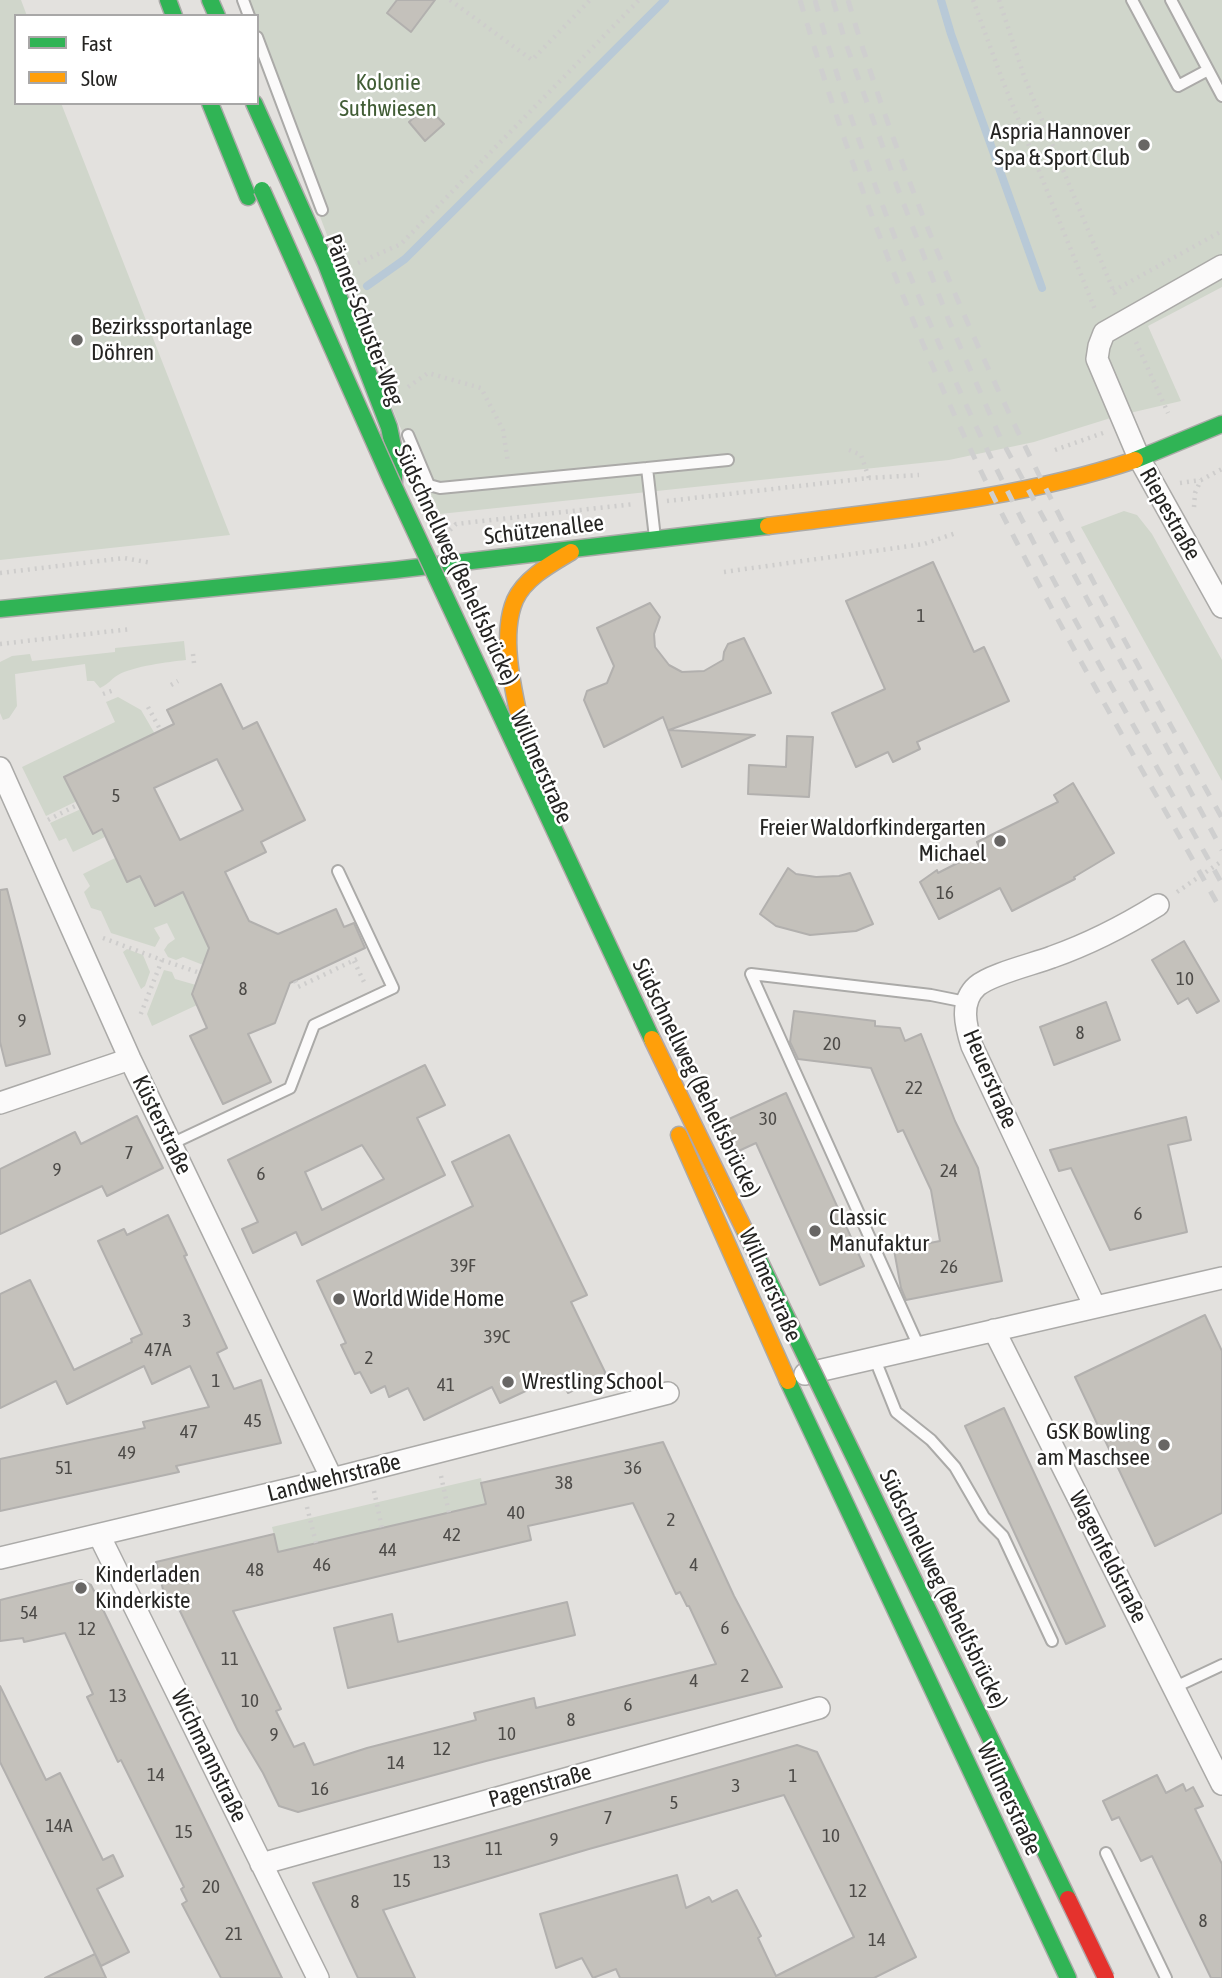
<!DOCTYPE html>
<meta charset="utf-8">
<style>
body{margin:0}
#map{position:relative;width:1222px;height:1978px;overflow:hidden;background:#e3e1de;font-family:"Asap Condensed",sans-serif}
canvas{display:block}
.legend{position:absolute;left:14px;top:14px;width:245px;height:91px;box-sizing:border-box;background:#fff;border:2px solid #a8a7a7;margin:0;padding:9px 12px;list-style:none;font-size:21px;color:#252422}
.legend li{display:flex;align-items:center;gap:14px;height:35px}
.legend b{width:35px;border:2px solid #a8a7a7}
</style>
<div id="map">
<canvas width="1222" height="1978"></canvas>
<ul class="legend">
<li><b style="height:9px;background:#30b455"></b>Fast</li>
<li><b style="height:9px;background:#ff9f0a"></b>Slow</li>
</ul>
</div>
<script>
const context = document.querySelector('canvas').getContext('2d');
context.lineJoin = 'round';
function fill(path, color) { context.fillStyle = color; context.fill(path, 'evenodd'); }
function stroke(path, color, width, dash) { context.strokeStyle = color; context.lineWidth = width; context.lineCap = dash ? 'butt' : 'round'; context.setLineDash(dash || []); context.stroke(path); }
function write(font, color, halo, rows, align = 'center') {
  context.font = font + ' "Asap Condensed",sans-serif'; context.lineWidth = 5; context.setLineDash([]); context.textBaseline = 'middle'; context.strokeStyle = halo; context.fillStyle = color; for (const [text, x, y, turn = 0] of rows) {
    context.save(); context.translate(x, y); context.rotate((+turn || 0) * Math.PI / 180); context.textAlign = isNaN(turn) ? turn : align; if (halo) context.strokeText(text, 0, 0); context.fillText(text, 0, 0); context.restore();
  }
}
fill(new Path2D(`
 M0,0H21L27,16H16V103H61L230,535L0,560Z
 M238,0H1222V287L1148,326L1181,401L1117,416L1034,442L949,460L440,514L397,420L257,50V16H244Z
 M1124,511L1137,515L1152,534L1222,660V781L1081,527Z
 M184,641L186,660C168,662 134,666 118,675C111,679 110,683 100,688L94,681H87L85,664L15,674L17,706L9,718L3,720L0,713V662L12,656L30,654L32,661L115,652V648Z
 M118,697L141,710L155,734L64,777L77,801L46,816L22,767L115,722L106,702Z
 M81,809L93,834L101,829L105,837L73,852L66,838L59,841L50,823Z
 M115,858L127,882L140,876L183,892L209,948L203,965L183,957L176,960L168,957L164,950L168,944L175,939L167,923L154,928L160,938L155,947L111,933L101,911L91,908L84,892L90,886L83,874Z
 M127,949L143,955L150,972L145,986L141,989L123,952Z
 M164,970L172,972L175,979L196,985L194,997L197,1005L152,1026L147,1014Z
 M481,1478L486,1504L278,1552L272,1527Z`), '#d0d6cb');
stroke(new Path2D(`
 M941,0L951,34L1042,288
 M367,286L405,259L665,0`), '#b8c9d7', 8);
const building = new Path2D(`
 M397,0H435L411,32L387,13Z
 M427,106L444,124L425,141L409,122Z
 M933,562L974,652L984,647L1009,701L917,742L920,749L893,762L888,752L856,767L832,713L885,689L846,601Z
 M650,603L660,617L654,634L655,647L669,665L682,672L704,671L723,660L724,652L728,644L744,638L771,693L669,730L755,735L682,767L663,717L604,747L584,700L587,691L607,683L614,666L597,628Z
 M221,684L243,729L257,722L305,820L261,842L266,852L225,872L249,921L278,934L336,909L344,927L354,923L365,948L290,983L275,1023L248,1034L271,1082L223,1104L190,1036L207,1028L192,994L209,948L183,892L155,906L140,876L127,882L102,829L93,834L64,777L174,724L167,710ZM217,759L243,810L180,840L154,788Z
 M787,736L813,737L809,797L748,794L749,765L786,767Z
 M1073,783L1114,853L1074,877L1075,879L1012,911L1000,888L939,919L920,882L937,870L938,873L981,851L977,842L1058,802L1054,795Z
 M788,868L796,874L816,877L839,876L850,873L873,924L856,931L810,935L776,926L760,914Z
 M7,889L50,1054L6,1066L0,1042V890Z
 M1184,941L1219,1001L1197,1013L1188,998L1178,1004L1152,960Z
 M1106,1002L1120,1040L1054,1065L1040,1027Z
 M794,1011L875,1021V1026L900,1028L905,1041L921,1034L955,1121L978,1168L1002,1281L906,1300L901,1288L894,1250L940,1241L931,1190L903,1130L898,1132L871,1068L798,1059L790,1042Z
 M425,1065L445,1105L417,1118L445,1175L302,1245L296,1232L253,1253L242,1229L258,1222L228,1160ZM362,1145L384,1179L322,1210L305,1172Z
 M786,1093L864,1266L820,1285L756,1143L732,1154L718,1124Z
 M137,1116L163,1168L107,1196L102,1186L0,1234V1169L75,1132L81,1144Z
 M1186,1117L1191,1140L1168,1145L1187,1232L1110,1250L1071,1168L1059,1171L1050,1150Z
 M509,1135L587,1295L571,1302L605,1372L604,1380L595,1385L588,1383L568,1393L563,1384L551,1389L547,1381L500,1403L492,1387L424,1420L408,1388L389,1397L385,1386L371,1393L360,1372L355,1374L341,1345L346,1343L317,1281L473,1206L452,1162Z
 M168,1215L187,1255L184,1256L227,1348L217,1353L234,1389L261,1380L281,1443L176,1466L179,1472L0,1511V1459L145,1428L143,1422L209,1407L190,1366L152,1384L144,1366L67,1404L56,1381L0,1408V1294L30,1280L74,1370L132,1342L131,1339L142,1334L98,1241L124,1229L127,1235Z
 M1205,1315L1222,1351V1513L1155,1546L1075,1377Z
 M1004,1408L1105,1626L1066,1644L965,1426Z
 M663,1442L734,1596L782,1687L486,1761L298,1812L279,1806L263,1773L238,1731L178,1607L168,1609L156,1562L274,1534L278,1552L486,1504L481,1483ZM633,1503L676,1594L680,1592L687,1606H689L716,1664L536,1708L534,1698L474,1713L476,1720L367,1748L314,1765L304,1743L294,1747L276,1711L281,1709L233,1611L531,1540L528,1526Z
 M81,1580L91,1585L282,1978H221L182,1904L187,1901L181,1889L184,1887L121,1760L118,1762L87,1697L93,1694L65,1633L24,1642L23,1638L0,1641V1600Z
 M567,1602L575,1635L348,1688L334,1628L392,1614L398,1642Z
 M0,1686L46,1780L60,1773L103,1860L113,1855L123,1876L97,1889L129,1952L101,1966L0,1762Z
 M797,1745L817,1752L916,1957L874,1978H620L616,1969L593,1978L582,1958L556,1968L540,1914L677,1875L686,1908L709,1897L712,1902L737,1890L761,1936L758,1938L776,1976L854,1937L784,1795L589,1849L383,1910L415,1978H358L313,1883Z
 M1157,1775L1166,1793L1183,1784L1186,1791L1193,1787L1203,1806L1195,1809L1222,1864V1978H1211L1152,1856L1141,1861L1119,1817L1112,1820L1103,1801Z
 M95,1954L106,1978H45Z`);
fill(building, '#c4c1bb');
stroke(building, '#b2b0ae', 2);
const lane = new Path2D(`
 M243,0L249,16
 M1132,0L1178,86L1208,70
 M1171,0L1222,96
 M257,37L322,210
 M408,435L429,485L440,488L647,468L655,538
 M647,468L728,460
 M171,1144L290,1088L314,1025L393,988L338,871
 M919,1347L751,974L931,995L966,1002
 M874,1357L896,1412L931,1440L955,1467L984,1517L1003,1536L1052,1641
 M1173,1688L1222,1665
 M1106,1853L1166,1978`);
const street = new Path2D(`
 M1222,266L1104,333L1099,346L1097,359L1139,458L1222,607
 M0,768L130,1059L332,1479
 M0,1103L130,1059
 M1095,1307L972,1046C966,1027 959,1002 977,986C991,974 1034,964 1052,957C1089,944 1124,926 1158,905
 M994,1330L1222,1784
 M805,1374L1222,1278
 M99,1535L318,1978
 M0,1558L332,1479L668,1393
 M261,1864L819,1708`);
const fast = new Path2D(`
 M168,0L174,16
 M210,0L217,16
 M210,103L248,197
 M254,103L326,264L389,427L394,451V483
 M1135,460L1222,424
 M0,609L395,570L768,526
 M788,1381L1068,1978`);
const slow = new Path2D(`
 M768,526C891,510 1016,500 1135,460
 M527,754C519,711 497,642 515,600C525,578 551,564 571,552
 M679,1135L788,1381`);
stroke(lane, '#abaaa8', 14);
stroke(street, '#abaaa8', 24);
stroke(fast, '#abaaa8', 19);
stroke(slow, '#abaaa8', 19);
stroke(new Path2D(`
 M450,0L532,60L590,0
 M973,0L1002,79L1096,312
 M999,0L1025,79L1117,299
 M358,263L401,244L639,0
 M1113,291L1222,231
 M1136,342L1168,413
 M408,387L428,373L481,388L503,430L508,463
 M849,450L861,455L869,478
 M1055,450L1103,433
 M1180,483L1201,480L1222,469
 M667,501L869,478L919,475
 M1194,507L1195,493L1201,480
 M450,530L456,524L634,504
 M724,572L924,544L956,533
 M0,573L124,558L152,563
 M0,644L131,629
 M193,654L194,663
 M171,685L178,681
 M103,694L114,690
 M148,707L161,731
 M48,820L79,804
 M1177,892L1222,861
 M103,938L162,960L140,1016
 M162,960L200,973
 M354,961L364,982
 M295,981L298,987L359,958
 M441,1476L449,1513
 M374,1491L382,1528
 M307,1507L316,1543`), '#cecdcc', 4.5, [2, 5]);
stroke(lane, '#fbfafa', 10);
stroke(street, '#fbfafa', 21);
stroke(fast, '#30b455', 16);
stroke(slow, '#ff9f0a', 16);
stroke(new Path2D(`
 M800,0C855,186 926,368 1016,541C1081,666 1153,788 1222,912
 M815,0C857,151 916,299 983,441C1055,592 1141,737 1222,884
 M833,0L845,41L898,189L949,321L1000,437L1222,850
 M848,0C934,292 1075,554 1222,818`), '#cfcfcf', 5, [12, 12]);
const fastBridge = new Path2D(`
 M262,190L391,480L652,1039
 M744,1229L1068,1899`);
const slowBridge = new Path2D(`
 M652,1039L744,1229`);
const jamBridge = new Path2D(`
 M1068,1899L1106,1978`);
stroke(fastBridge, '#b2a7a8', 19, []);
stroke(slowBridge, '#b2a7a8', 19, []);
stroke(jamBridge, '#b2a7a8', 19, []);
stroke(fastBridge, '#30b455', 16);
stroke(slowBridge, '#ff9f0a', 16);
stroke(jamBridge, '#e5322d', 16);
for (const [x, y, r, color] of [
 [1144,145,7,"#686664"],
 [77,340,7,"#686664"],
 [1000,841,7,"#686664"],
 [815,1231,7,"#686664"],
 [339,1299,7,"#686664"],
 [508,1382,7,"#686664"],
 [1164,1445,7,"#686664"],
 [81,1588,7,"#686664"]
]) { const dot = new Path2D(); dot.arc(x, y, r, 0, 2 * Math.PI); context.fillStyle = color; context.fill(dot); stroke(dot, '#fff', 2.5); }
write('19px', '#4d4b48', null, [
 ["1",921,616],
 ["5",116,796],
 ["16",945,893],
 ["10",1185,979],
 ["8",243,989],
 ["9",22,1021],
 ["8",1080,1033],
 ["20",832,1044],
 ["22",914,1088],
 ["30",768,1119],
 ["7",129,1153],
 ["9",57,1170],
 ["24",949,1171],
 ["6",261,1174],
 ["6",1138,1214],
 ["39F",463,1266],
 ["26",949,1267],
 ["3",187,1321],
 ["39C",497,1337],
 ["47A",158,1350],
 ["2",369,1358],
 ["1",216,1381],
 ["41",446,1385],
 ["45",253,1421],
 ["47",189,1432],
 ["49",127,1453],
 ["51",64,1468],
 ["36",633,1468],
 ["38",564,1483],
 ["40",516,1513],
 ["2",671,1520],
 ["42",452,1535],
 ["44",388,1550],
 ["46",322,1565],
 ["4",694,1565],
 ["48",255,1570],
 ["54",29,1613],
 ["6",725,1628],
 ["12",87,1629],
 ["11",230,1659],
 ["2",745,1676],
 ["4",694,1681],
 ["13",118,1696],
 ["10",250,1701],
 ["6",628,1705],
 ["8",571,1720],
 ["10",507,1734],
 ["9",274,1735],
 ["12",442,1749],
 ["14",396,1763],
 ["14",156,1775],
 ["1",793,1776],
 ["3",736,1786],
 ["16",320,1789],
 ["5",674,1803],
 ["7",608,1818],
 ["14A",59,1826],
 ["15",184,1832],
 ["10",831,1836],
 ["9",554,1840],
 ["11",494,1849],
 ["13",442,1862],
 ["15",402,1881],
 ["20",211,1887],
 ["12",858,1891],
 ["8",355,1902],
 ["8",1203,1921],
 ["21",234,1934],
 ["14",877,1940]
]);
write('23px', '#415d35', '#fff', [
 ["Kolonie",388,83],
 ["Suthwiesen",388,109]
]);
write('23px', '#252422', '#fff', [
 ["Aspria Hannover",1130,132,"right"],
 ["Spa & Sport Club",1130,158,"right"],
 ["Bezirkssportanlage",91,327],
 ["Döhren",91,353],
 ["Freier Waldorfkindergarten",986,828,"right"],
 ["Michael",986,854,"right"],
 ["Classic",829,1218],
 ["Manufaktur",829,1244],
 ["World Wide Home",353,1299],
 ["Wrestling School",522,1382],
 ["GSK Bowling",1150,1432,"right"],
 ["am Maschsee",1150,1458,"right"],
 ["Kinderladen",95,1575],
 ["Kinderkiste",95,1601]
], 'left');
write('23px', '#252422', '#fff', [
 ["Pänner-Schuster-Weg",364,320,69],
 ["Riepestraße",1170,514,61],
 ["Schützenallee",544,530,-7],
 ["Südschnellweg (Behelfsbrücke)",456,565,65],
 ["Willmerstraße",541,767,66],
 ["Südschnellweg (Behelfsbrücke)",696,1078,64],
 ["Heuerstraße",990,1079,67],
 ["Küsterstraße",162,1125,64],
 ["Willmerstraße",770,1285,66],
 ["Landwehrstraße",334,1478,-14],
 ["Wagenfeldstraße",1108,1557,63],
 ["Südschnellweg (Behelfsbrücke)",943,1589,64],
 ["Wichmannstraße",209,1756,64],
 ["Pagenstraße",540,1786,-16],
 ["Willmerstraße",1009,1799,65]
]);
</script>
